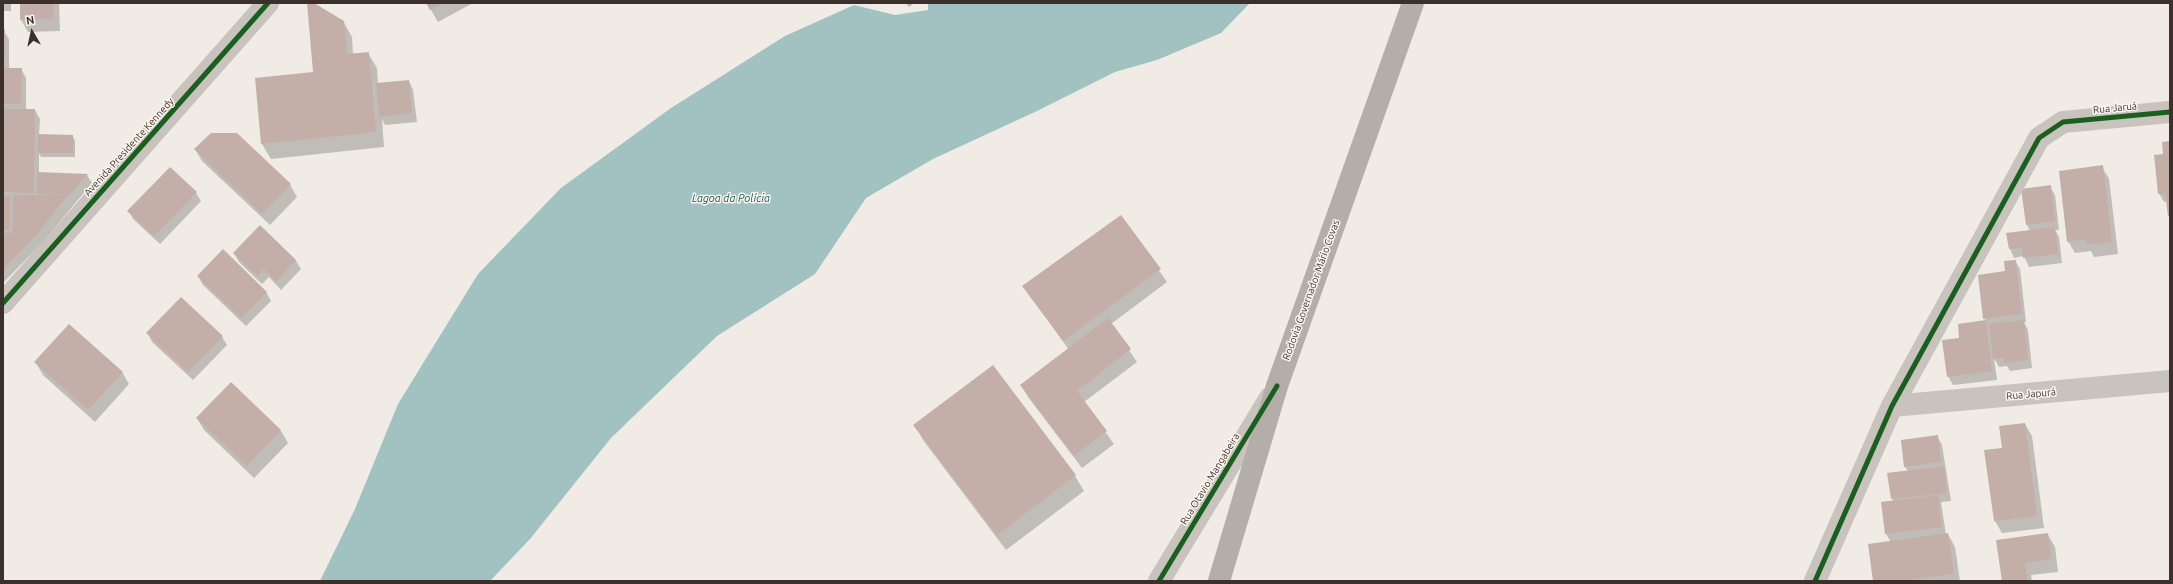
<!DOCTYPE html>
<meta charset="utf-8">
<style>
body{margin:0}
#map{position:relative;width:2173px;height:584px;overflow:hidden;background:#f0ebe5;font-family:Ubuntu,sans-serif}
canvas{display:block}
.frame{position:absolute;inset:0;border:4px solid #3b302b;pointer-events:none}
.north{position:absolute;left:12px;top:12px;width:40px;height:40px;-webkit-text-stroke:3px #fbf5ee;paint-order:stroke;rotate:351deg;font-size:11px;font-weight:700;line-height:16px;text-align:center;color:#3b302b}
.north::after{content:'';display:block;margin:auto;width:14px;height:18px;background:#3b302b;clip-path:polygon(50% 0,100% 100%,50% 72%,0 100%)}
</style>
<div id="map">
<canvas width="2173" height="584"></canvas>
<div class="frame"></div>
<div class="north">N</div>
</div>
<script>
const context = document.querySelector('canvas').getContext('2d');
context.lineJoin = 'round';
function fill(path, color) { context.fillStyle = color; context.fill(path, 'evenodd'); }
function stroke(path, color, width, dash) { context.strokeStyle = color; context.lineWidth = width; context.lineCap = dash ? 'butt' : 'round'; context.setLineDash(dash || []); context.stroke(path); }
function write(font, color, halo, rows, align = 'center') {
  context.font = font + ' Ubuntu,sans-serif'; context.lineWidth = 3; context.setLineDash([]); context.textBaseline = 'middle'; context.strokeStyle = halo; context.fillStyle = color; for (const [text, x, y, turn = 0] of rows) {
    context.save(); context.translate(x, y); context.rotate((+turn || 0) * Math.PI / 180); context.textAlign = isNaN(turn) ? turn : align; if (halo) context.strokeText(text, 0, 0); context.fillText(text, 0, 0); context.restore();
  }
}
fill(new Path2D(`
 M928,3H1250L1221,33L1157,60L1115,72L1037,111L933,159L866,198L815,274L717,336L611,438L530,539L490,581H320L355,509L398,404L478,274L561,188L671,108L785,36L854,5L895,15L928,10Z`), '#a1c2c1');
fill(new Path2D(`
 M3,3H11V11H3Z
 M21,3H59L60,31L28,32L21,20Z
 M308,3H312L343,21L352,37L353,54L368,53L377,68L378,84L409,81L413,90L417,122L385,125L382,119L384,147L271,159L262,144L314,73Z
 M427,3H473L438,22Z
 M906,3H914L909,7Z
 M3,30L9,39V69H21L26,78V110H35L40,119L39,135L72,136L75,140V157H41L39,153V173L87,175L92,183L43,242L3,283V197H5L3,194Z
 M2170,142V218L2167,201L2164,202L2159,193L2164,155Z
 M195,149L290,185L297,197L270,225L202,161Z
 M2102,167L2109,179L2118,254L2094,257L2091,251L2075,253L2068,241Z
 M2050,187L2055,195L2059,230H2055L2059,237L2062,263L2029,267L2024,256L2014,258L2010,249L2008,234L2030,231L2027,225Z
 M196,193L201,201L160,244L133,219L129,211Z
 M1121,216L1167,282L1111,324L1137,362L1084,402L1114,444L1082,468L1028,397L1021,385L1069,350L1024,286Z
 M260,227L296,261L301,269L281,290L269,277L262,284L239,262L234,253Z
 M2015,261L2020,269L2026,322H2024L2028,330L2032,368L2010,371L2007,366L1999,367L1994,358L1997,380L1953,385L1948,376L1960,338L1986,321L1984,318L2006,272Z
 M198,276L266,292L271,301L246,326L203,285Z
 M148,333L222,337L227,345L193,380L152,342Z
 M36,363L122,372L129,384L95,422L43,375Z
 M992,367L1075,476L1084,491L1006,550L923,440L915,425Z
 M231,384L281,431L288,443L254,478L204,430L197,418Z
 M2025,424L2032,436L2044,528L2002,533L1995,521L1985,451L2003,449Z
 M1937,436L1942,445L1951,501L1941,502L1946,535L1948,534L1955,547L1960,581H1874L1891,542L1886,534L1893,501L1888,473L1908,471L1905,467Z
 M2048,535L2055,547L2058,572L2031,575L2032,581H2003Z`), '#0003');
fill(new Path2D(`
 M20,3H53V19L20,20Z
 M307,3H314L344,21L347,54L369,52L376,132L261,144L255,78L313,72Z
 M426,3H443L430,10Z
 M3,29H5L4,62H3Z
 M3,68H22L21,104H3Z
 M409,80L412,113L379,117L376,83Z
 M3,109H35L34,193L3,192Z
 M211,133H237L291,184L262,214L194,149Z
 M38,134L73,135V153H38Z
 M2170,141V216H2168L2165,193L2158,194L2154,155L2163,154L2162,142Z
 M2103,165L2112,242L2086,245V239L2067,242L2059,171Z
 M170,167L197,192L154,236L127,211Z
 M37,172L88,174L69,195L37,194Z
 M2051,185L2055,221L2026,225L2021,189Z
 M13,195H68L38,233L3,270V233H12Z
 M3,196H10V230H3Z
 M1121,215L1161,269L1063,341L1022,286Z
 M260,225L296,260L276,282L264,269L257,276L233,253Z
 M2055,227L2058,254L2023,258L2022,248L2009,249L2006,233Z
 M223,249L267,292L241,318L197,276Z
 M2016,260L2022,314L1983,319L1978,275L2005,271L2004,261Z
 M181,297L223,336L188,372L146,333Z
 M1108,318L1131,349L1077,391L1107,431L1074,456L1020,385Z
 M1986,320L1992,371L1947,377L1942,340L1959,338L1958,324Z
 M2024,320L2028,360L2004,363V358L1993,359L1989,324Z
 M69,324L123,372L88,410L34,362Z
 M993,365L1076,475L997,535L913,425Z
 M231,382L281,430L247,466L196,418Z
 M2025,423L2037,516L1994,521L1984,450L2002,448L1999,426Z
 M1938,435L1941,462L1904,467L1901,440Z
 M1944,466L1947,493L1891,499L1887,473Z
 M1938,495L1942,527L1885,534L1881,502Z
 M1948,533L1954,574L1900,581H1873L1868,544Z
 M2048,533L2051,559L2025,563L2028,581H2002L1996,540Z`), '#c3afa7');
stroke(new Path2D(`
 M3,303L268,3
 M1892,406L2170,381
 M1159,581L1270,398
 M1815,581L1892,406L2039,138L2063,122L2170,112`), '#c9c3be', 22);
stroke(new Path2D(`
 M1219,581L1277,386L1413,3`), '#b4aea8', 22);
stroke(new Path2D(`
 M3,303L268,3
 M1159,581L1277,386
 M1815,581L1892,406L2039,138L2063,122L2170,112`), '#1b5e20', 5);
write('10px', '#3b302b', '#fbf5ee', [
 ["Rua Jaruá",2115,108,-5],
 ["Avenida Presidente Kennedy",129,147,-48],
 ["Rodovia Governador Mário Covas",1311,290,-70],
 ["Rua Japurá",2031,394,-5],
 ["Rua Otavio Mangabeira",1210,479,-59]
]);
write('italic 11px', '#1f5a5e', '#fbf5ee', [
 ["Lagoa da Polícia",731,198]
]);
</script>
